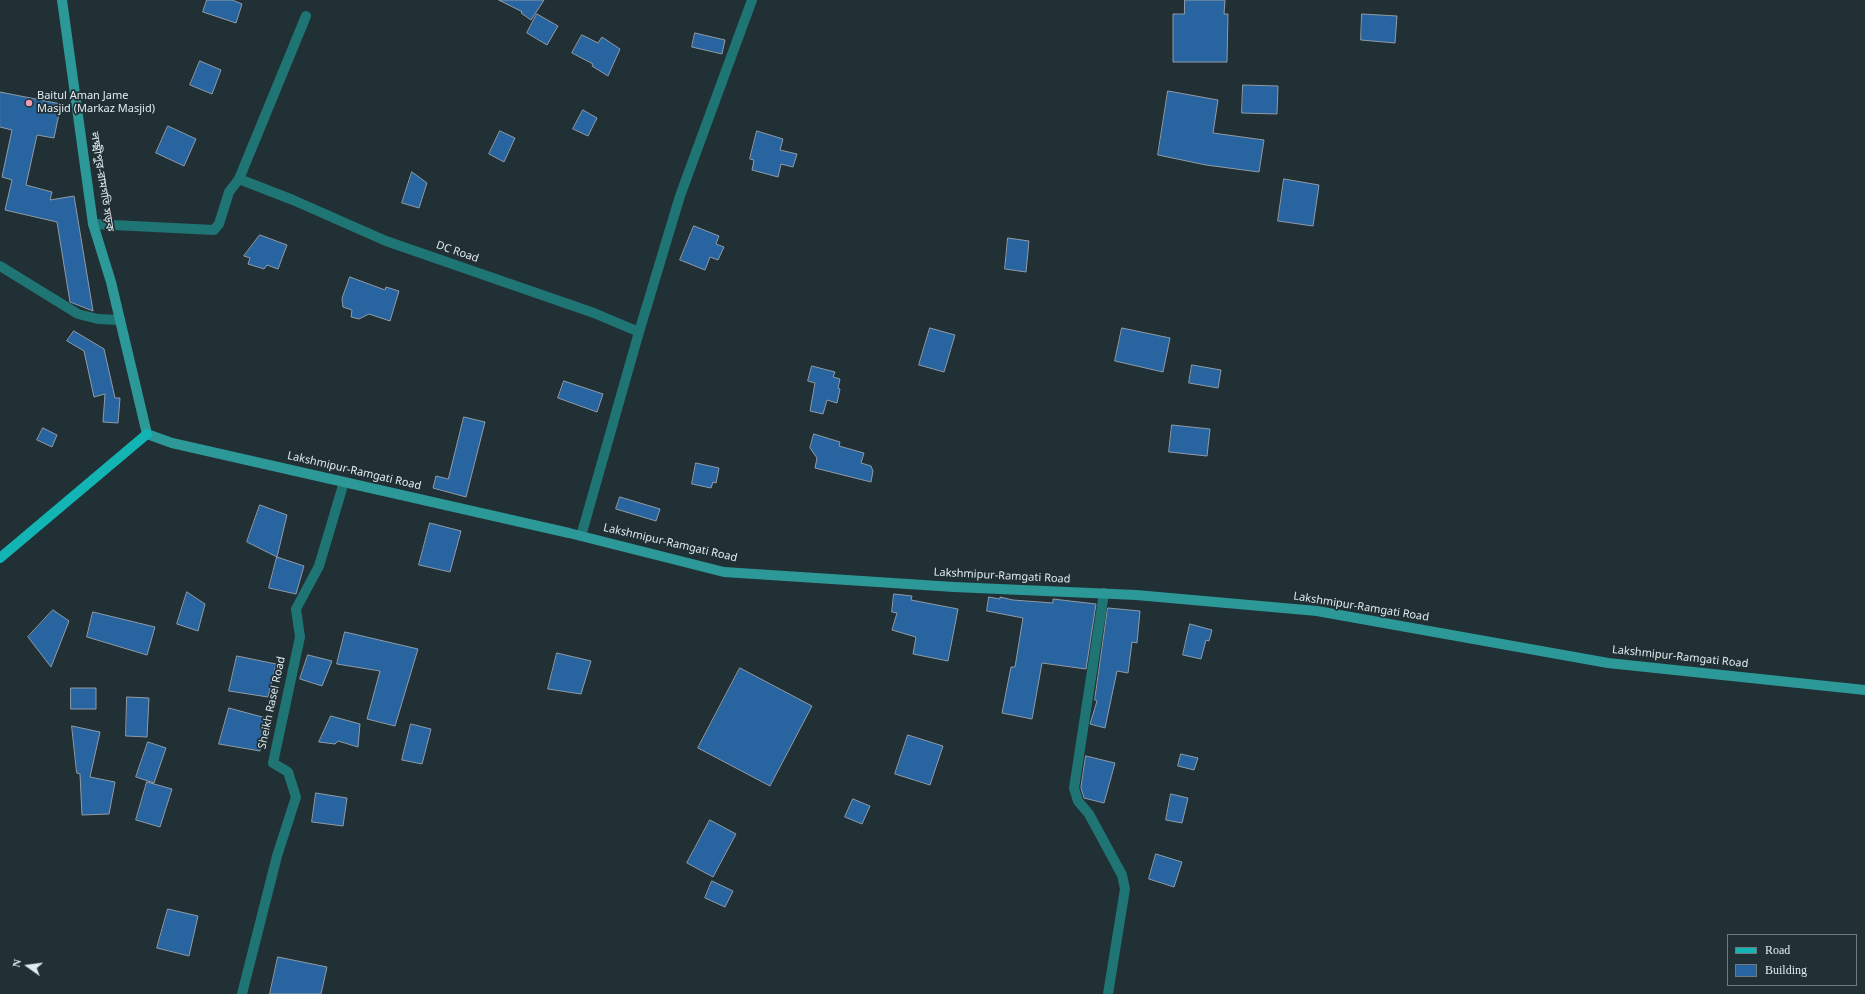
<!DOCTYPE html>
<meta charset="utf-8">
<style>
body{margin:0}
#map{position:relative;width:1865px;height:994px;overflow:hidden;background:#213035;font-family:Georgia,serif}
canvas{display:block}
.legend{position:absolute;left:1727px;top:934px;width:130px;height:52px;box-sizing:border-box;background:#213035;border:1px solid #6e7b7f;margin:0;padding:5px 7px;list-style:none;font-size:12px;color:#e2ebef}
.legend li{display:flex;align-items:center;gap:8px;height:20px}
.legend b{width:20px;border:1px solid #6e7b7f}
.north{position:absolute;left:8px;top:946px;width:40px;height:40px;-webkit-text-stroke:3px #213035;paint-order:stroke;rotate:284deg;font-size:11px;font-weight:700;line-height:16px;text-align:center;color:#e2ebef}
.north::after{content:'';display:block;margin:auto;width:14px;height:18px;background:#e2ebef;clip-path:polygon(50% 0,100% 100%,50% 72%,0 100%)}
</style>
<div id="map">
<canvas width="1865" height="994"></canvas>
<ul class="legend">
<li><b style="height:5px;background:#12b5b4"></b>Road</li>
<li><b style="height:11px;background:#28649f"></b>Building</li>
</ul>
<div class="north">N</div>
</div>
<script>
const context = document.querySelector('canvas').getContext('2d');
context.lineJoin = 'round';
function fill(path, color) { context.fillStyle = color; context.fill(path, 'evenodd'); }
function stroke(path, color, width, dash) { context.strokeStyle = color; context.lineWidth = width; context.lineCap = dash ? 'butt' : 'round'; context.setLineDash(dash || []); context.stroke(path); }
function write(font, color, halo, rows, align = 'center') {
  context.font = font + ' Georgia,"Noto Sans Bengali",serif'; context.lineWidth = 3.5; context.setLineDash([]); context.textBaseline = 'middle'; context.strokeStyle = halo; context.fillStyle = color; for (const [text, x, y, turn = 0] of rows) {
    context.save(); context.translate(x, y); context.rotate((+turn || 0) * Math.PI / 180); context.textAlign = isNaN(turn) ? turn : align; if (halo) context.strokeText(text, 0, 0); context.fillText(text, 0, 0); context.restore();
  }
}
const building = new Path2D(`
 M207,0H232L242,4L236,23L203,12Z
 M499,0H544L531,20L521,13L522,12Z
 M1185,0H1225L1224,14H1228L1227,62H1173V14H1184Z
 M537,14L558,26L547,45L527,33Z
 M1362,14L1397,16L1395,43L1361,40Z
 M695,33L725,40L722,54L692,47Z
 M582,35L598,43L602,37L620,49L608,76L592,66L593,64L572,53Z
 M200,61L221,70L212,94L190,85Z
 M1243,85L1278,86L1277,114L1242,113Z
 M1168,91L1218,100L1213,133L1264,140L1259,172L1206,165L1158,155Z
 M0,92L61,104L54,138L37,135L26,185L52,192L50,200L74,196L93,311L70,302L57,222L5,210L12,180L2,177L12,130L0,127Z
 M583,110L597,118L588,136L573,129Z
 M168,126L196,139L184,166L156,153Z
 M500,131L515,138L504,162L489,154Z
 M757,131L783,139L780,150L797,154L793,167L781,164L778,177L752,170L754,160L750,159Z
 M412,172L427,183L419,208L402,203Z
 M1284,179L1319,185L1313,226L1278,221Z
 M694,226L719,236L716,244L724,247L718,260L710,257L705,270L680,260Z
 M260,235L287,245L278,269L267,265L264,269L248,264L250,258L244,256Z
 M1008,238L1029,241L1026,272L1005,269Z
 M350,277L385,290L386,287L399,291L390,321L369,314L359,319L351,317L352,310L343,307L342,299Z
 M930,328L955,335L944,372L919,365Z
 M1122,328L1170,338L1163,372L1115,361Z
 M74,331L104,349L115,398H120L118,423L103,422L105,394L94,397L84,351L67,341Z
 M1192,365L1221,370L1218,388L1189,383Z
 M812,366L835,372L833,377L840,379L838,388L840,389L837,403L827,400L823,414L810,411L815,383L808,381Z
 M564,381L603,394L597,412L558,398Z
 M464,417L485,422L466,497L433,488L436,476L448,479Z
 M1172,425L1210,429L1207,456L1169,452Z
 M43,428L57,435L52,447L37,440Z
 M814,434L840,442L839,446L864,453L861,463L871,466L873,471L871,482L815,468L817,458L810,448Z
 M696,463L719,468L716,483L713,482L711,488L692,484Z
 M620,497L660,509L656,521L616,509Z
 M260,505L287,515L277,557L247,542Z
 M430,523L461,531L450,572L419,565Z
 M277,557L304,566L296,594L269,588Z
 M187,592L205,604L198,631L177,624Z
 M894,594L912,596L911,600L958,609L948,661L913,654L916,637L892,630L897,613L892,612Z
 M989,597L1000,599V597L1013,600L1053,603V599L1096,604L1086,669L1042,663L1032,719L1002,713L1011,667H1015L1023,618L987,611Z
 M1108,608L1140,611L1137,643L1132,642L1128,673L1117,671L1105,728L1090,724L1097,701L1095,700Z
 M53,610L69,621L51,667L28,637Z
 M93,612L155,627L147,655L87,637Z
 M1190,624L1212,630L1209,641L1206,640L1201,659L1183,655Z
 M345,632L418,649L395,726L367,719L380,671L337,664Z
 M557,653L591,661L581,694L548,689Z
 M308,655L332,661L322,686L300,679Z
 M237,656L276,664L268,697L229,691Z
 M740,668L812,706L770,786L698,748Z
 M71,688H96V709H71Z
 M127,697L149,698L147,737L126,736Z
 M229,708L266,718L260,751L219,744Z
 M331,716L360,724L358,747L338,741L335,744L319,742Z
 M411,724L431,729L422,764L402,760Z
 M72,726L100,732L90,777L115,782L109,814L82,815L80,774L77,773Z
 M908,735L943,746L930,785L895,774Z
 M148,742L166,748L154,783L136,777Z
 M1181,754L1198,758L1194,770L1178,766Z
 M1086,756L1115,763L1104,803L1084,798L1081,788Z
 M147,782L172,789L160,827L136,820Z
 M316,793L347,798L343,826L312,822Z
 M1171,794L1188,798L1182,823L1166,820Z
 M853,799L870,806L862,824L845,817Z
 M710,820L736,834L713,877L687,863Z
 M1156,854L1182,862L1174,887L1149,879Z
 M712,881L733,891L725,907L705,898Z
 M168,909L198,916L189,956L157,948Z
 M278,957L327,967L321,994H270Z`);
fill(building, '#28649f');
stroke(building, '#909ba7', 1);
stroke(new Path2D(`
 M239,179L306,16
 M93,224L214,230L219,224L229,192L239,179L293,200L386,241L594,313L639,332L581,536
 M0,266L78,314L98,319L120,320
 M1104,593L1074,788L1078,801L1089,814L1122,875L1125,889L1108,994
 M242,994L277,856L296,797L288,772L273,763L300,637L296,609L319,566L344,482`), '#1f7474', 10);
stroke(new Path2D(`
 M639,332L680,196L752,0`), '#1f7474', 10);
stroke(new Path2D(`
 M62,0L93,224L111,282L147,434L172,443L569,533L724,572L954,587L1136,595L1317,611L1608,663L1865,690`), '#2c9897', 10);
stroke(new Path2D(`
 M0,558L147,434`), '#12b5b4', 10);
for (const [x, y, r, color] of [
 [29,103,4,"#f29aaf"]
]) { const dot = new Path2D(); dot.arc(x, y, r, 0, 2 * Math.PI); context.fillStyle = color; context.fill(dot); stroke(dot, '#213035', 1.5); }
write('11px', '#e2ebef', '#213035', [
 ["Baitul Aman Jame",37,97],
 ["Masjid (Markaz Masjid)",37,110]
], 'left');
write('11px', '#e2ebef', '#213035', [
 ["লক্ষ্মীপুর-রামগতি সড়ক",101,182,81],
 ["DC Road",457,253,19],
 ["Lakshmipur-Ramgati Road",354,472,13],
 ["Lakshmipur-Ramgati Road",670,544,13],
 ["Lakshmipur-Ramgati Road",1002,577,3],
 ["Lakshmipur-Ramgati Road",1361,608,9],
 ["Lakshmipur-Ramgati Road",1680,658,6],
 ["Sheikh Rasel Road",273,703,-78]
]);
</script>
